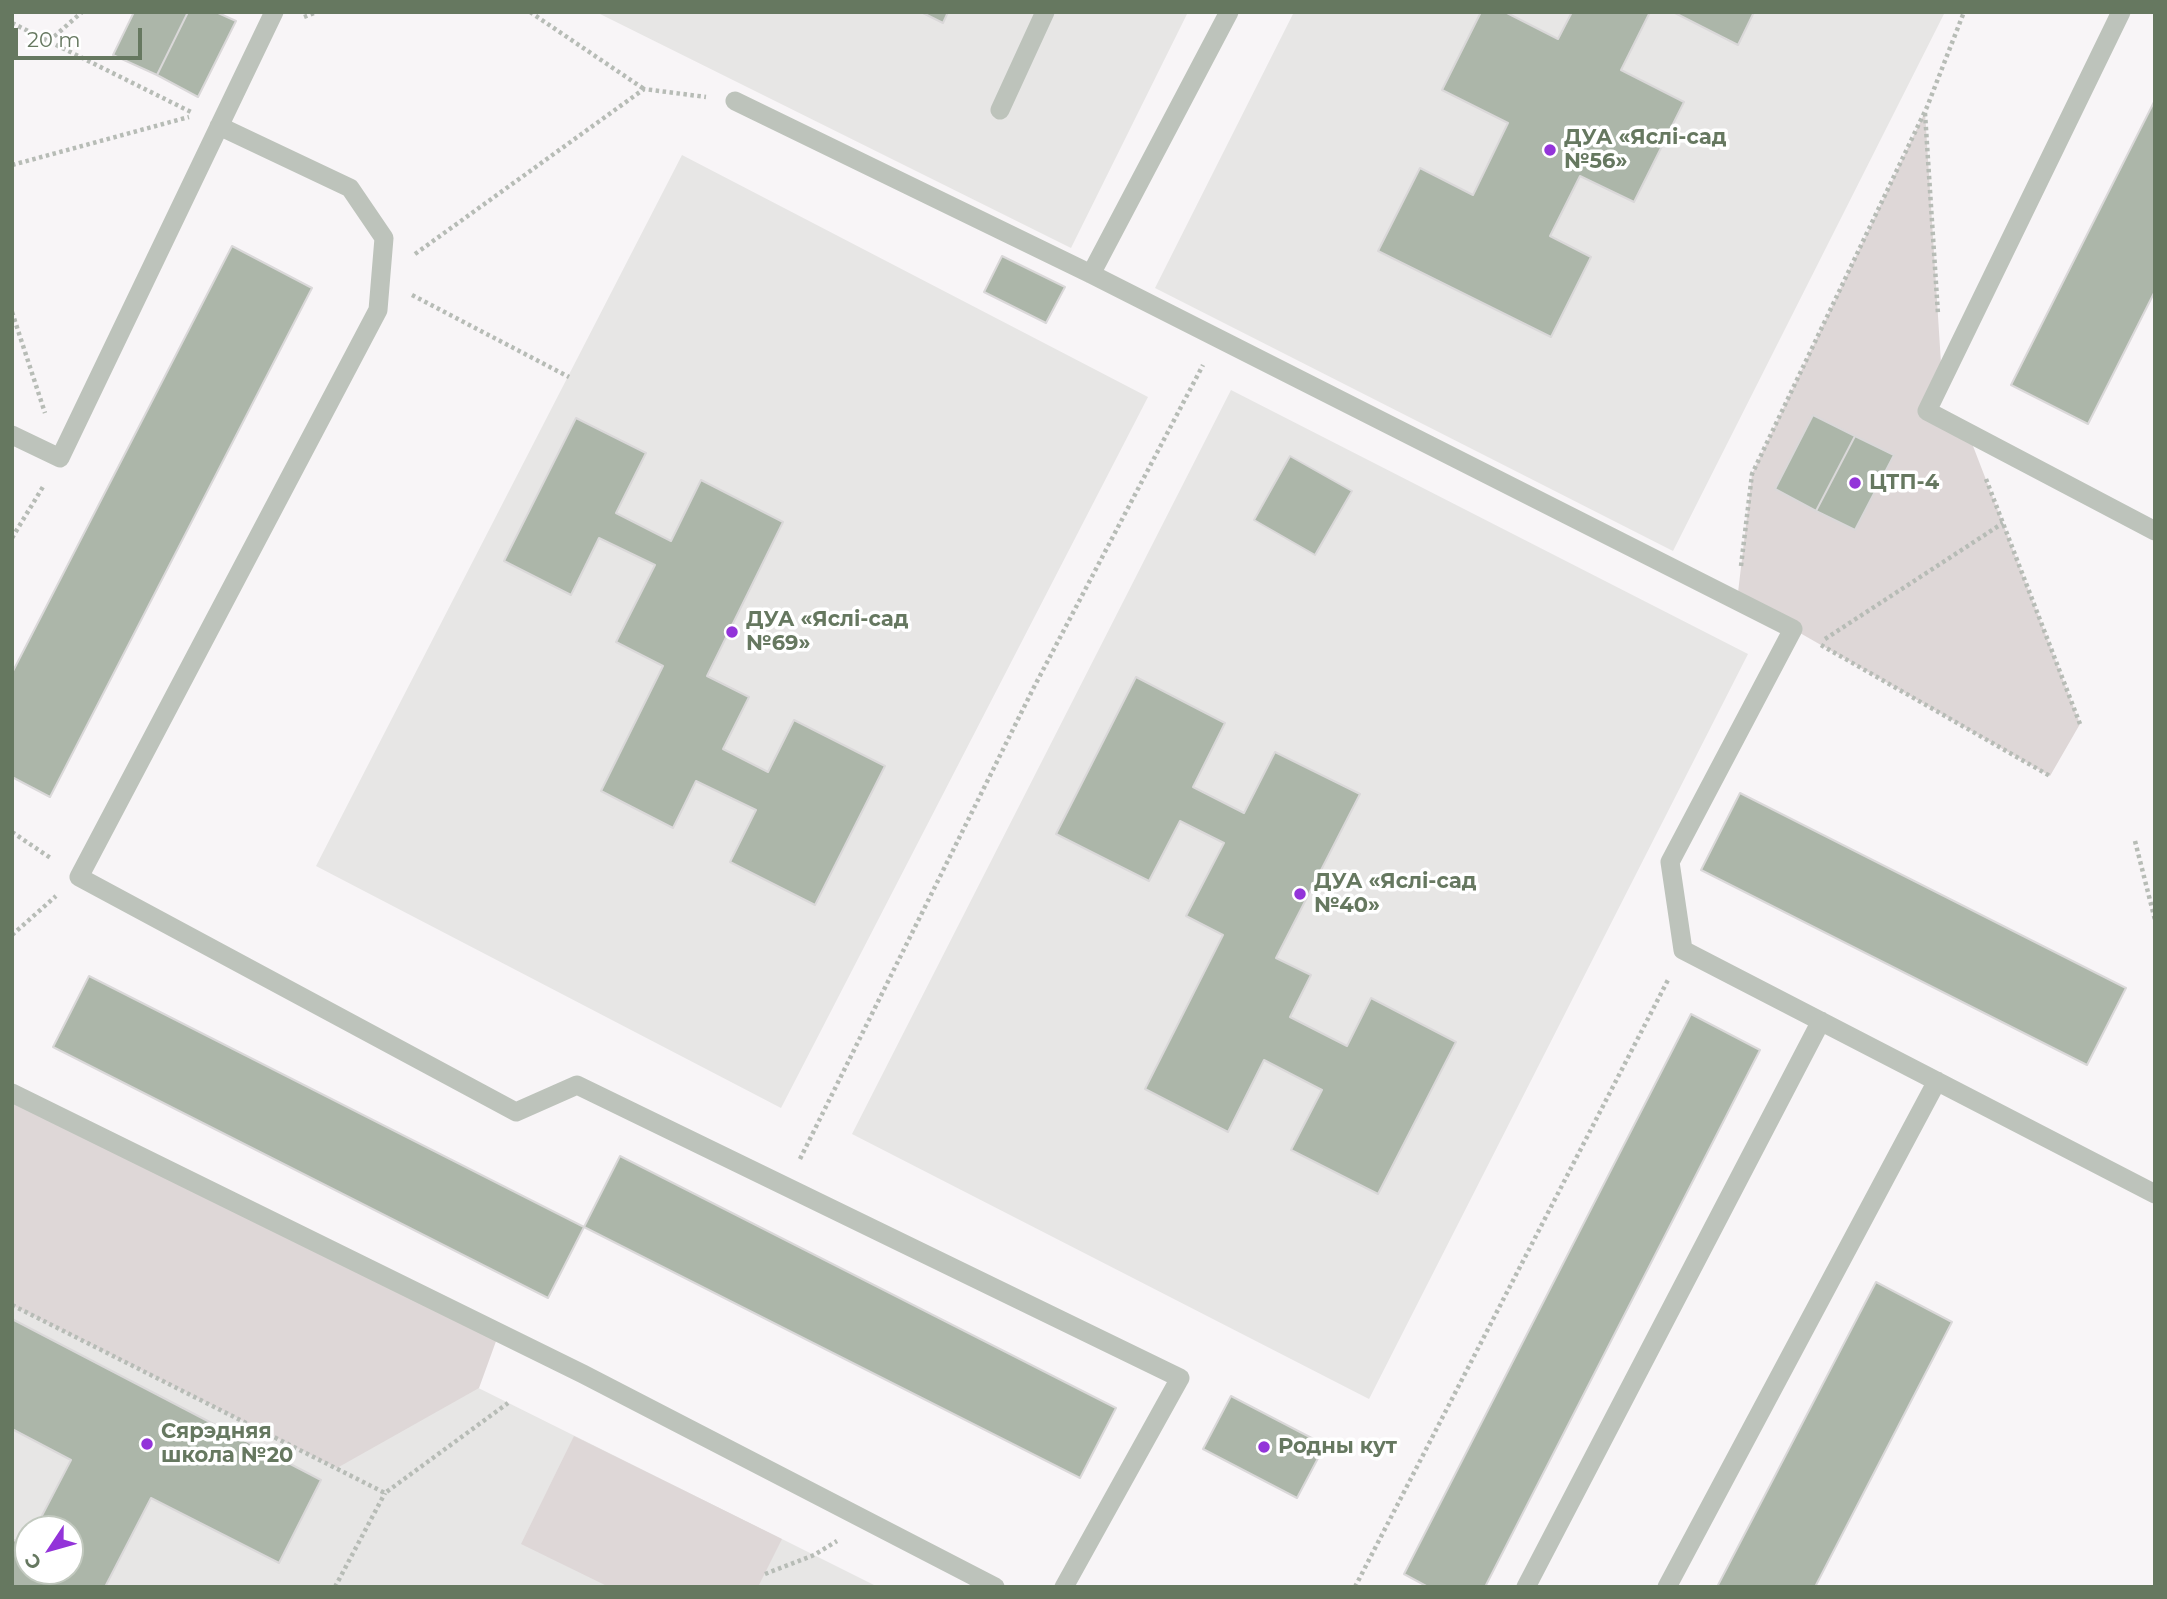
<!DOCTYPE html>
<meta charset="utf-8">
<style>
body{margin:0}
#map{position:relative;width:2167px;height:1599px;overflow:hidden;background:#f8f5f7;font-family:Montserrat,sans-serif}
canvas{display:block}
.frame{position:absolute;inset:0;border:14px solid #667860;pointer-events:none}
.north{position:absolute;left:14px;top:1515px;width:70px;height:70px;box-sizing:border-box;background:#fff;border:2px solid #c2c9bf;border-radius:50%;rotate:234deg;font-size:19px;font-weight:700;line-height:28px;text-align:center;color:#667860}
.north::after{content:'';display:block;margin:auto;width:24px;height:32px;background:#9334d9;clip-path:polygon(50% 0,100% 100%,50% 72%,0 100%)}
.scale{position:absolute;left:14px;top:28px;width:128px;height:32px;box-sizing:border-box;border:4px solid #667860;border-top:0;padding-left:9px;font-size:21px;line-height:24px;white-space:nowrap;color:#667860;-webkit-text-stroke:5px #fff;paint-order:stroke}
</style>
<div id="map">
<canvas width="2167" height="1599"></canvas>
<div class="frame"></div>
<div class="north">С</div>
<div class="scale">20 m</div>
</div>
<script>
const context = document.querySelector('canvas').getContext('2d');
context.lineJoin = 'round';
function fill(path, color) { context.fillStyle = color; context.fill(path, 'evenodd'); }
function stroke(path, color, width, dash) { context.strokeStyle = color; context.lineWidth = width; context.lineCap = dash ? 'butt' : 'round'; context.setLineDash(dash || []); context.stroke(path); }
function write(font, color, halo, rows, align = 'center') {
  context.font = font + ' Montserrat,sans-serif'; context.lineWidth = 7; context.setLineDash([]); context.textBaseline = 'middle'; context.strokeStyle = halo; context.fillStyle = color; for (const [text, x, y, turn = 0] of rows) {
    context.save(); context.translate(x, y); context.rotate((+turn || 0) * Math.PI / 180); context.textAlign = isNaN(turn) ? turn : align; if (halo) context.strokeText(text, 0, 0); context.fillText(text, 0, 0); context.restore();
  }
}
fill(new Path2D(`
 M596,12H1188L1071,248Z
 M1294,12H1945L1673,551L1155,288Z
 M682,155L1148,397L781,1108L316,866Z
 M1231,390L1748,654L1369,1399L852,1134Z
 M12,1156L782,1539L878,1587H12ZM28,1529H70V1571H28Z`), '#e7e6e5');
fill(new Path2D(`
 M1925,112L1942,379L1928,411L1968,433L2080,724L2050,776L1793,629L1737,601L1752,474Z
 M12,1093L499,1333L479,1388L337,1468L12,1305Z
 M574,1436L782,1539L758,1587H609L521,1544Z`), '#ded7d7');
const building = new Path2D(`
 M134,12H188L157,75L113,55Z
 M188,12H216L236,21L198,97L157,75Z
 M921,12H948L943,23Z
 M1481,12H1505L1558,39L1572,12H1650L1621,70L1684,102L1634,202L1580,176L1550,236L1591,257L1551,337L1378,251L1420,168L1473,195L1508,123L1442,90Z
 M1673,12H1754L1738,45Z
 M2155,100V291L2088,424L2011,385Z
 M232,246L312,288L50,797L12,777V673Z
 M1002,256L1065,287L1046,323L984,292Z
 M1813,415L1855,436L1816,511L1775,489Z
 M576,418L646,453L616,513L671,541L701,480L783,522L707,676L749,697L723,749L768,772L794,720L885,766L815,905L730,862L756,810L696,781L673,828L601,791L663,666L616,642L655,565L599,538L571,595L504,561Z
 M1855,436L1894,455L1855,530L1816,511Z
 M1290,456L1352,491L1315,555L1254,520Z
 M1136,677L1225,723L1193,787L1244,813L1275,752L1360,794L1276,958L1311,975L1290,1017L1347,1046L1371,998L1456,1042L1378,1194L1291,1150L1322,1090L1264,1060L1228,1132L1145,1089L1223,935L1186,916L1224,843L1180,821L1149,881L1056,834Z
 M1740,793L2126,988L2087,1065L1701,870Z
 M89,976L584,1227L548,1298L53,1047Z
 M1691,1014L1760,1050L1485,1587H1428L1404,1574Z
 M620,1156L1116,1408L1080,1478L584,1227Z
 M1876,1282L1952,1322L1815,1587H1717Z
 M12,1319L321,1480L279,1563L151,1498L105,1587H12V1539L26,1546L28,1542V1571H70V1529H35L71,1460L12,1429Z
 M1231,1396L1325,1445L1297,1498L1203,1449Z`);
fill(building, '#acb6a9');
stroke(building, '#dad8d9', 2);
stroke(new Path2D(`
 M530,12L644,89
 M304,17L317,12
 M12,23L193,113
 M49,41L82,12
 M1925,113L1938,314
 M12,165L189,117
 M415,254L644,89L706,97
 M412,295L569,377
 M12,312L45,413
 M1986,479L2080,724
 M12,538L44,485
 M1741,566L1752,474L1927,107L1964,12
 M1825,639L2003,523
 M1821,645L2050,776
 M12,832L52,859
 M2135,841L2155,920
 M12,935L56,896
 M800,1159L1033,689L1203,365
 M12,1305L385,1493L508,1403
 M765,1574L814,1555L837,1541
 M335,1587L385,1493
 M1355,1587L1669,978`), '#b7bcb6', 4.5, [3.5, 3.5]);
stroke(new Path2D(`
 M2121,12L1927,411L2155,531
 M735,101L1091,274L1793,629L1670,862L1683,950L2155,1194
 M1000,110L1045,12
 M219,126L350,188L384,238L378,310L79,877L516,1112L577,1085L1180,1378L1064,1587
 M1091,274L1229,12
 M12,435L60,458L274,12
 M12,1093L583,1374L995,1587
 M1526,1587L1821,1021
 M1667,1587L1937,1081`), '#bdc3bb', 19);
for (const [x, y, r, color] of [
 [1550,150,7,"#9334d9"],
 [1855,483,7,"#9334d9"],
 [732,632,7,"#9334d9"],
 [1300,894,7,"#9334d9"],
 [147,1444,7,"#9334d9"],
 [1264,1447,7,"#9334d9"]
]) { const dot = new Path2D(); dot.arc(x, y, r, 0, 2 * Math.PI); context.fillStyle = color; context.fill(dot); stroke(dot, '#fff', 2.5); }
write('bold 21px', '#667860', '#fff', [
 ["ДУА «Яслі-сад",1564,138],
 ["№56»",1564,162],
 ["ЦТП-4",1869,483],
 ["ДУА «Яслі-сад",746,620],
 ["№69»",746,644],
 ["ДУА «Яслі-сад",1314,882],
 ["№40»",1314,906],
 ["Сярэдняя",161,1432],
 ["школа №20",161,1456],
 ["Родны кут",1278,1447]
], 'left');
</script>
